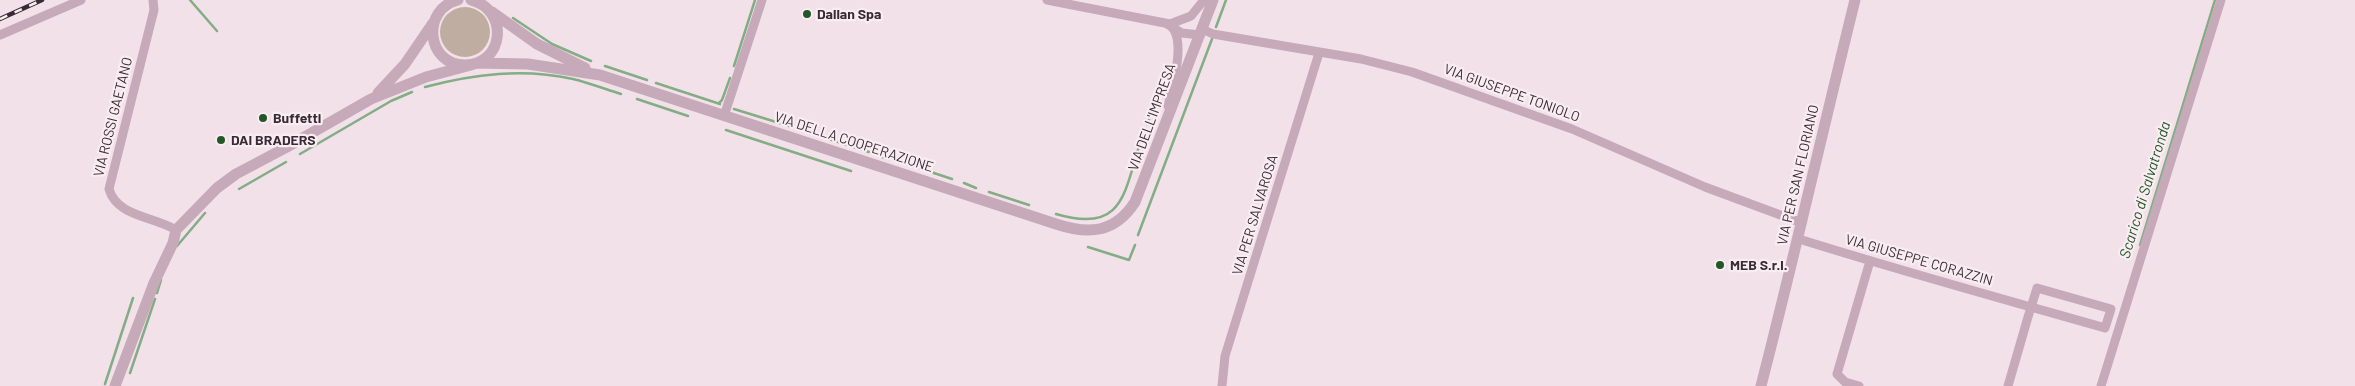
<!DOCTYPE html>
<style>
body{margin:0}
canvas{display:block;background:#f2e1e8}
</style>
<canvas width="2355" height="386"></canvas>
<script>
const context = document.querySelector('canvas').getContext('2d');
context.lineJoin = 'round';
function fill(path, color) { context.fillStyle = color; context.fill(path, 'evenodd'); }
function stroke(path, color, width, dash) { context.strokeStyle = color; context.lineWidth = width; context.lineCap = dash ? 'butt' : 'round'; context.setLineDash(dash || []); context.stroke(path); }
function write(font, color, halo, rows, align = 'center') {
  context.font = font + ' Barlow,sans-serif'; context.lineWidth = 4.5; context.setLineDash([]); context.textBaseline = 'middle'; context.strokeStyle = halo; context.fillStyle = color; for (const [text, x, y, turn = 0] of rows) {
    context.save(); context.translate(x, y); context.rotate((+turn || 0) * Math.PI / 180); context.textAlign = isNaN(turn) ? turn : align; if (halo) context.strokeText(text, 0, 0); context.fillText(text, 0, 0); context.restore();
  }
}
fill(new Path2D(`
 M440 32a25 25 0 1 1 50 0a25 25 0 1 1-50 0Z`), '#c0ada1');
stroke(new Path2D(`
 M190,0L217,31
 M513,18L552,44L591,61
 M1216,27L1226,0
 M605,66L647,80
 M734,66L755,0
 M656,83L720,104
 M425,87C474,74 523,68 573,79C589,83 605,89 621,94
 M637,99L688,116
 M719,103L722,100L730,78
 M734,109L789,126
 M1147,124L1156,103
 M726,130L851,171
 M829,139L869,152
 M300,154L391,101L412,92
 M882,157L889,159
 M901,162L952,179
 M964,183L976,188
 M239,189L286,162
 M989,192L1029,205
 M1056,214C1123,234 1124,194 1140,143
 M1138,235L1212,39
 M2140,245L2215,0
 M177,246L205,213
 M1088,247L1129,260L1135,245
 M157,293L161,280
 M130,373L155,299
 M105,384L133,298`), '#82ad85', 2.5);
stroke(new Path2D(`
 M153,0L154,10L109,189C117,217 154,216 176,230
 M1047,0L1170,24L1191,16L1204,0
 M1167,24C1189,33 1172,89 1168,106
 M1172,27L1182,33L1200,35
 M1202,29L1213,34L1361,59L1412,72L1572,129L1705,187L1802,223
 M0,35L81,0
 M724,116L762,0
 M1799,239C1901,271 2003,299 2105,328L2111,309L2037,288L2028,317L2008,386
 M1222,386L1225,356L1319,53
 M1859,386L1845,382L1837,374L1870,261
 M2101,386L2221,0`), '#c6aab9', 9);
stroke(new Path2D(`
 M458,0C421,9 426,65 465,65C504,65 510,10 471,0
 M492,12L537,44L585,68
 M476,63L528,64L600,75L1056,224C1089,235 1115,233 1135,202L1213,0
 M378,93L405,64L433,23
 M115,386L154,283L173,243L176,230L217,188L236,174L287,147L371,99L426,77L471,65
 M1761,386C1794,258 1823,129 1855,0`), '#c6aab9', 11);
const rail = new Path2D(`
 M0,19L42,0`);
stroke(rail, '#382b34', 4.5);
stroke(rail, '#f9edf2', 2.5, [8]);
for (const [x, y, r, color] of [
 [807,14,5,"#235728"],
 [263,118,5,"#235728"],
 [221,140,5,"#235728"],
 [1720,265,5,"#235728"]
]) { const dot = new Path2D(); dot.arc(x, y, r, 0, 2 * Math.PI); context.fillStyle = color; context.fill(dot); stroke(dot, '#f9edf2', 2); }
write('bold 14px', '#382b34', '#f9edf2', [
 ["Dallan Spa",817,14],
 ["Buffetti",273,118],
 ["DAI BRADERS",231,140],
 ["MEB S.r.l.",1730,265]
], 'left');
write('14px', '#382b34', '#f9edf2', [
 ["VIA GIUSEPPE TONIOLO",1512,93,20],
 ["VIA ROSSI GAETANO",113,117,-76],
 ["VIA DELL'IMPRESA",1152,117,-70],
 ["VIA DELLA COOPERAZIONE",854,142,18],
 ["VIA PER SAN FLORIANO",1798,175,-77],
 ["VIA PER SALVAROSA",1255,215,-73],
 ["VIA GIUSEPPE CORAZZIN",1919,260,16]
]);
write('italic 15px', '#235728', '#f9edf2', [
 ["Scarico di Salvatronda",2145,190,-73]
]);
</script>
